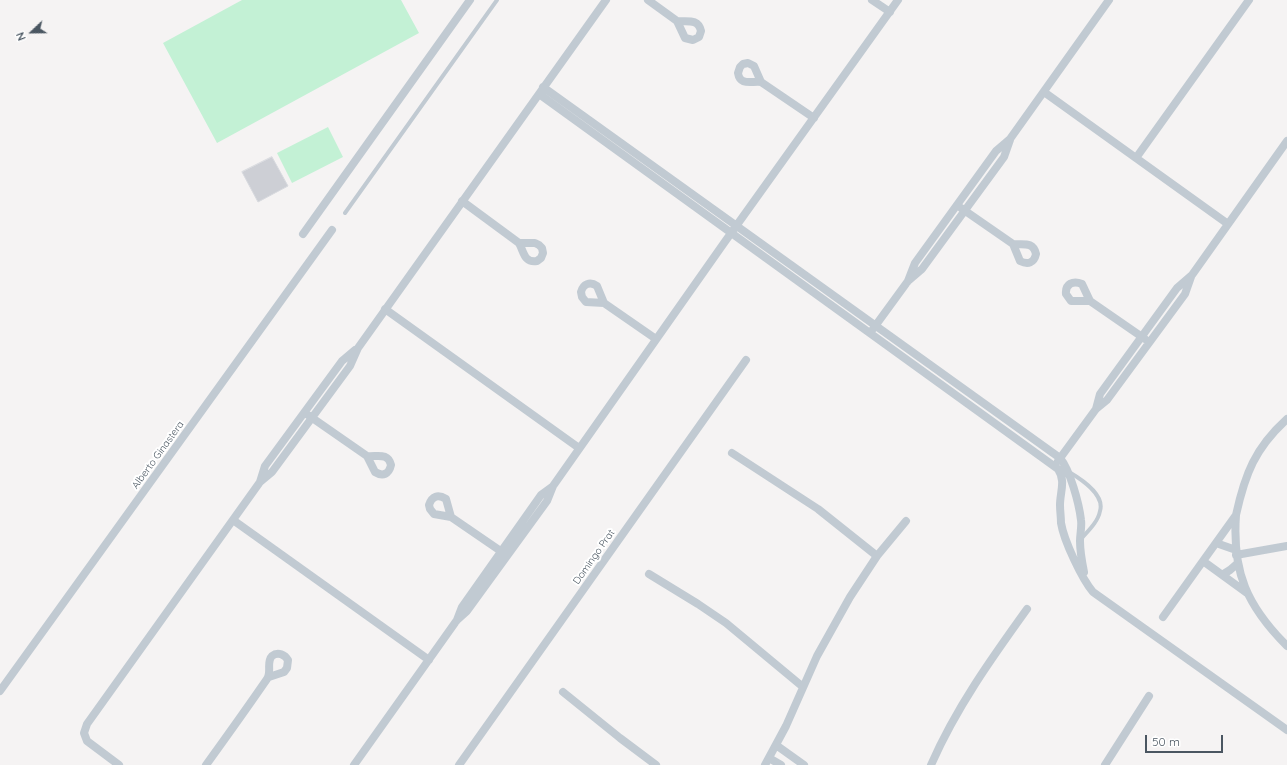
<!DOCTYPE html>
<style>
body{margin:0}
#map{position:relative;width:1287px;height:765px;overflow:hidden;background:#f5f3f3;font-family:Quicksand,sans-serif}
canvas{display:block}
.north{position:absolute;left:12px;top:12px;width:40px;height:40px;-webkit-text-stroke:3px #fff;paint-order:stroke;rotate:248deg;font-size:11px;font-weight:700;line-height:16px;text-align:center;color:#4a5661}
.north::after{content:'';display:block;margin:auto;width:14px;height:18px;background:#4a5661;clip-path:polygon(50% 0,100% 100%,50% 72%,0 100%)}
.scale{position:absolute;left:1145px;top:735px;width:78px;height:18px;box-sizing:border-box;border:2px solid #4a5661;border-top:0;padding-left:5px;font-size:12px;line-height:14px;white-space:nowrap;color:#4a5661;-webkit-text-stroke:3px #fff;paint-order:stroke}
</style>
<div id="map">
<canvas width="1287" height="765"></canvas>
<div class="north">N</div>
<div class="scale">50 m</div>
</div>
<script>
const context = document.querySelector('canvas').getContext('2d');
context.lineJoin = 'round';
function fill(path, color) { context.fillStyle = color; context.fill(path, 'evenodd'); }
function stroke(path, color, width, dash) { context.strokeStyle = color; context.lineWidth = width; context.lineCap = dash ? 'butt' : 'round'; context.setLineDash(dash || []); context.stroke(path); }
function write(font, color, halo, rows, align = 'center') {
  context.font = font + ' Quicksand,sans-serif'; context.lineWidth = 4; context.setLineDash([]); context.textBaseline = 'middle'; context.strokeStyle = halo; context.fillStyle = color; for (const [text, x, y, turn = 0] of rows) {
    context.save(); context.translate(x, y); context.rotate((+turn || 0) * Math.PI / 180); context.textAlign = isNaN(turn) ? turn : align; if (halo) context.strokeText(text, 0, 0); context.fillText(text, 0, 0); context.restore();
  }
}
fill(new Path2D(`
 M242,0H401L419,33L217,143L163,43Z
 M328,127L343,157L292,183L277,153Z`), '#c3f1d5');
const building = new Path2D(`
 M272,157L288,186L258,202L242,172Z`);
fill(building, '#cdcfd5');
stroke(building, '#d7d9de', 1);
stroke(new Path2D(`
 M345,213L497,0
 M1069,472C1081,479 1105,495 1100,511C1098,522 1088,531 1081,539`), '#c1cad2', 4);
stroke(new Path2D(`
 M648,0L677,21L685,38L693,40L699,37L701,31C698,18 687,22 677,21
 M872,0L890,12
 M761,82C751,81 740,86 738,73L740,67L743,64L748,63L754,66L761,82L814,118
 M543,87L1060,458C1070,470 1079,503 1081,520C1082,527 1080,534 1080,541C1080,552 1082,562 1084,572
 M1044,92L1228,224
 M539,94L1058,469C1066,481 1060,492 1060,505C1060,511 1061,517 1061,523C1064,541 1082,579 1093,592L1287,730
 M1136,158L1249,0
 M462,201L519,243H535L539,245L542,248L543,253L541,258L537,261C524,263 524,252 519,243
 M961,208L1013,244L1020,261C1028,265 1034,263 1036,254C1033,241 1023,245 1013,244
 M303,234L470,0
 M908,281L915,263L996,151L1010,139L1109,0
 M1090,301H1071L1066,294C1065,284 1073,280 1082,284L1090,301L1145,339
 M604,303L597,286C590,281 583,284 581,292L582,297L586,302L604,303L656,339
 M385,309L579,448
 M873,329L908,281L922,269L1004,157L1010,140
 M1096,409L1100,394L1177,288L1192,275L1287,141
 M308,415L367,456L375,472C383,477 389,474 391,465C388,452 377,457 367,456
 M732,453L818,509L877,556
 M1058,461L1096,409L1107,400L1185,294L1191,277
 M260,482L265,466L342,361L355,350
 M1236,515C1245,474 1255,448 1287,419
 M451,517L446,499C438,494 432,496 429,505L430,509L434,514L451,517L505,554
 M233,520L429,660
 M1216,543L1236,550
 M1236,555L1287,546
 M649,574L698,604L726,623L803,687
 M1222,575L1230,570L1238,563
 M1247,593L1203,561L1236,515C1232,572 1247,606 1287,646
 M1163,617L1203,561
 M457,620L462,607L541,495L552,487
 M0,691L332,230
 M563,692L620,738L656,765
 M776,745L804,765
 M769,758L781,765
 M119,765L87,741L84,733L87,724L260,482L272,472L350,366L358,348L606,0
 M206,765C227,736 247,708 267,679C272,672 266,662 272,656C278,651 285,655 288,660L287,668L284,672L269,677
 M354,765L457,620L467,611L547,501L553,486L724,243L898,0
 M459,765L746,360
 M765,765L786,726L817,656L850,597L877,556L906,521
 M931,765C956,708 991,659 1027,609
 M1105,765L1149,696`), '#c1cad2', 8);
write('10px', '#4a5661', '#fff', [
 ["Alberto Ginastera",158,455,-54],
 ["Domingo Prat",594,557,-55]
]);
</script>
